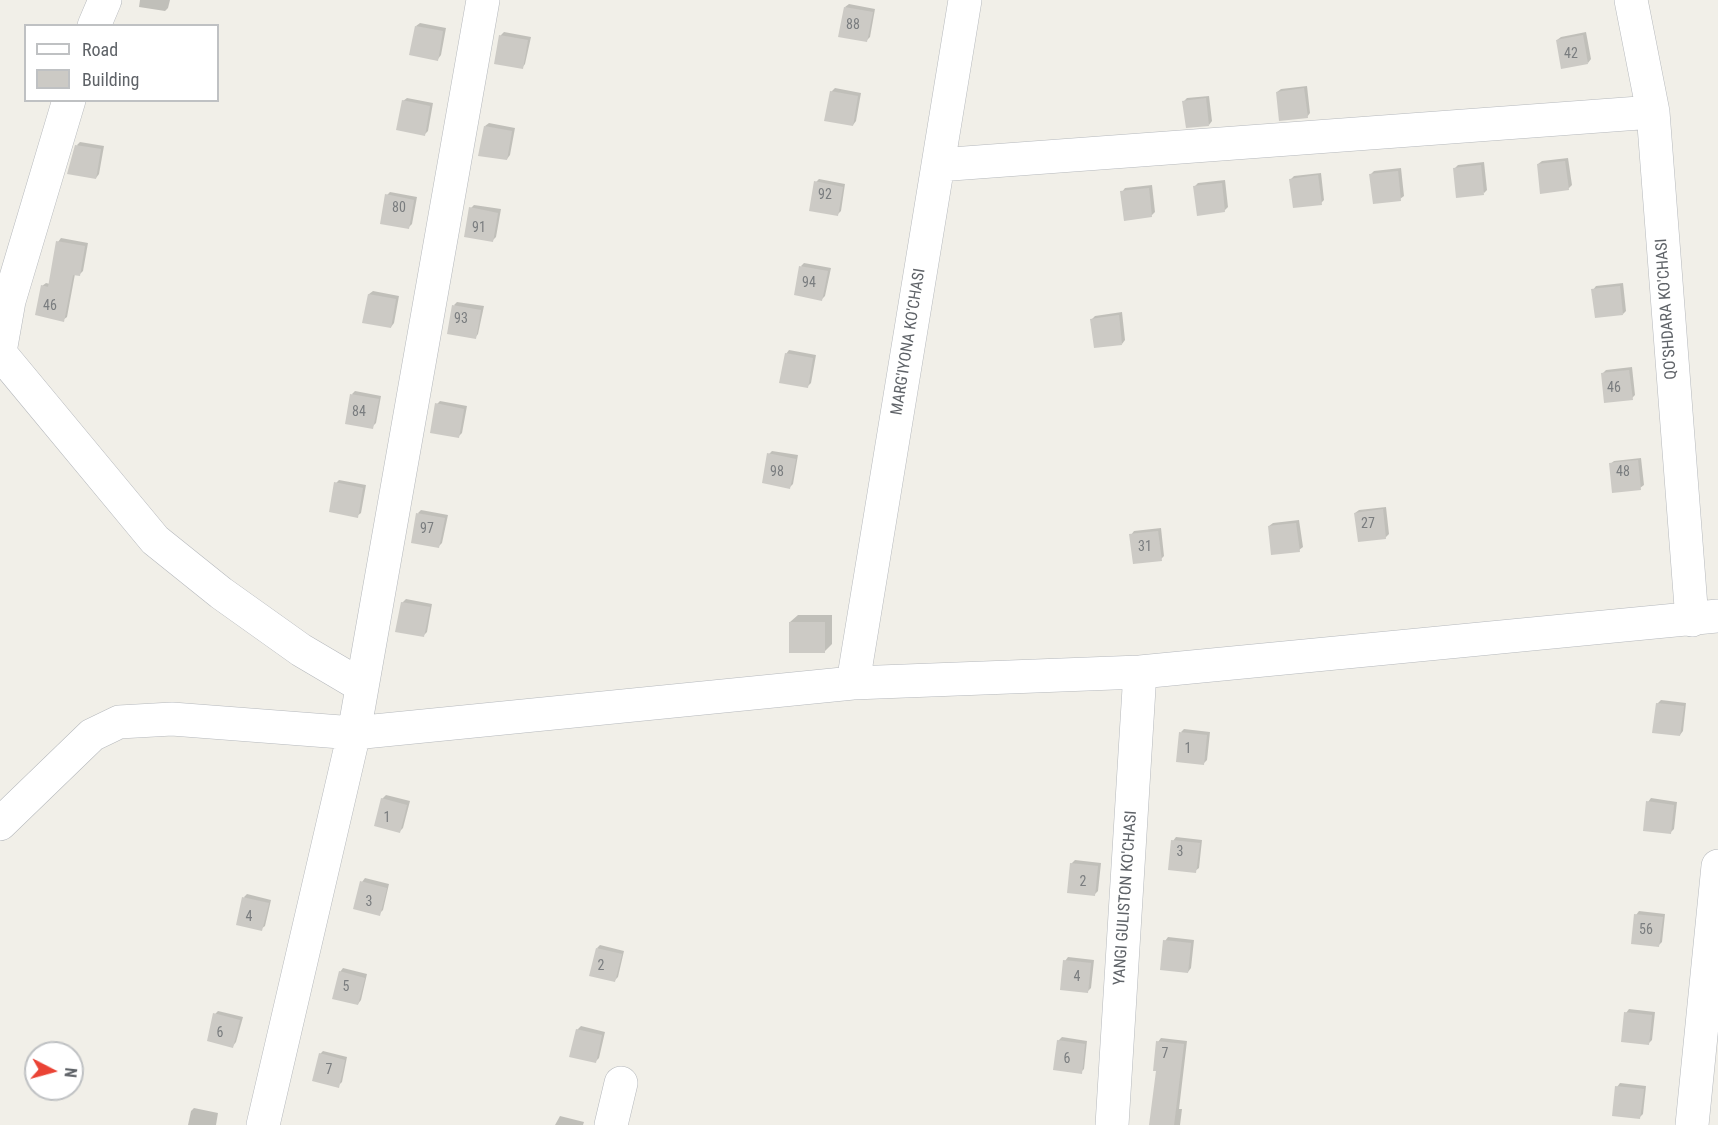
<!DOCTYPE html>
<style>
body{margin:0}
#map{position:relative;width:1718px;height:1125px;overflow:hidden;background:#f1efe8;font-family:"Roboto Condensed",sans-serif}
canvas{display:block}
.legend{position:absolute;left:24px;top:24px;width:195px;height:78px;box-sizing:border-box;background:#fff;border:2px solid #bfc1c3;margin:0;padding:8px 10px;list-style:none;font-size:18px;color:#5f6368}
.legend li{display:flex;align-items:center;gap:12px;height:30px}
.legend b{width:30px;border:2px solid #bfc1c3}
.north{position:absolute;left:24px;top:1041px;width:60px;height:60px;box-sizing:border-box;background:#fff;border:2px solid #bfc1c3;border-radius:50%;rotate:96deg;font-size:16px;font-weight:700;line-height:24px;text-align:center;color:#5f6368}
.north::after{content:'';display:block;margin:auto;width:21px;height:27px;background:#ea4335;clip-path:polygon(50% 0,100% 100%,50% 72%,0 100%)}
</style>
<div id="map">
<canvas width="1718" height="1125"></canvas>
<ul class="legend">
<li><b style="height:8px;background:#fff"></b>Road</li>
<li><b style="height:16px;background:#cccac5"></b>Building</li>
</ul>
<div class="north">N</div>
</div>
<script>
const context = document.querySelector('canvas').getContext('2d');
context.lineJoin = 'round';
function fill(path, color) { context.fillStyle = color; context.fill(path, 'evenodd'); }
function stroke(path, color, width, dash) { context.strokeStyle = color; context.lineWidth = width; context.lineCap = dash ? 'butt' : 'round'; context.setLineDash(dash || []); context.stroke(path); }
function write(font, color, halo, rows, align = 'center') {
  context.font = font + ' "Roboto Condensed",sans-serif'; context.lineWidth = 4.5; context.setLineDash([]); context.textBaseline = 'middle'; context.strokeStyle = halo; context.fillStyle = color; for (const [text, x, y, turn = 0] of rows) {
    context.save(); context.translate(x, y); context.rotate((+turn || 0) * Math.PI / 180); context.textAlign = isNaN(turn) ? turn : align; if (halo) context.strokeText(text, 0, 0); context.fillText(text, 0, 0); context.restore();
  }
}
fill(new Path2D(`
 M140,0H170L168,8L165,11L139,7Z
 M849,4L875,9L870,37L867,40L845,7Z
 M420,23L446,28L441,55L438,59L416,26Z
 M504,32L531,37L525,64L522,68L496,63L501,35Z
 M1586,32L1591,59L1588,63L1557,40L1561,37Z
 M1307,86L1310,113L1307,117L1277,92L1281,89Z
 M835,88L861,93L856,121L853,125L831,92Z
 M1209,96L1212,121L1209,125L1184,101L1187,98Z
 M407,98L433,103L428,131L425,134L403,101Z
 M489,123L515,128L510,155L507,159L485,126Z
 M80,142L104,146L99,174L96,178L77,145Z
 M1568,158L1572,185L1568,189L1538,164L1542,161Z
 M1484,162L1487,190L1484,193L1454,169L1458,165Z
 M1401,168L1404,196L1400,199L1370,175L1374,171Z
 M1321,173L1324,200L1321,203L1291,179L1294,176Z
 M819,179L845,184L841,211L837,215L816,182Z
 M1225,180L1228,207L1224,211L1195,186L1198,183Z
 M1152,185L1155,212L1151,216L1122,192L1125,188Z
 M390,192L417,197L412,224L408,228L387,195Z
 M474,205L501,209L496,237L492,241L471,208Z
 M61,238L88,243L83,271L79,275L75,274L67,317L63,320L42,286L46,283L50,284L58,242Z
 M804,263L831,268L825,296L822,299L801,266Z
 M1623,283L1626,311L1623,314L1593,290L1596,286Z
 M373,291L399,296L394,323L391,327L364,322L369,294Z
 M457,302L484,306L478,334L475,338L454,305Z
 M1122,312L1125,340L1122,344L1092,319L1095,316Z
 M789,350L816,355L811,383L807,387L786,354Z
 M1632,367L1635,395L1632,398L1602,374L1606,370Z
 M355,391L381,396L376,423L372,427L352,394Z
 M440,401L467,406L462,433L458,437L437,404Z
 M772,451L798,455L793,484L790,487L769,454Z
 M1641,458L1644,485L1640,488L1610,464L1614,461Z
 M339,480L366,485L361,513L357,516L336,483Z
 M1386,507L1389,534L1385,538L1355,513L1359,510Z
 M421,510L448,515L442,543L439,546L418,513Z
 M1299,520L1303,547L1299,550L1269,526L1273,523Z
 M1161,528L1164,556L1161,559L1131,535L1134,531Z
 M406,599L432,604L427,632L424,635L402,603Z
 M798,615H832V644L825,651L790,622Z
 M1661,700L1686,703L1683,731L1680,735L1657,704Z
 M1184,729L1210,732L1207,760L1204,763L1181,732Z
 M386,795L410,801L403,828L400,831L382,799Z
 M1651,798L1677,802L1674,829L1670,833L1648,802Z
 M1176,837L1202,840L1199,868L1195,871L1173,841Z
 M1075,860L1101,863L1098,891L1094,895L1071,864Z
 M365,878L389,884L383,910L379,914L362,882Z
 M247,894L271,900L265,926L261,929L244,897Z
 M1639,911L1665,914L1662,942L1658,946L1636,915Z
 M1168,937L1194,940L1191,968L1188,972L1165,941Z
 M600,945L624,951L618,977L615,980L597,948Z
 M1068,957L1094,960L1091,988L1088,991L1065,961Z
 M343,968L367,974L361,1000L358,1004L340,972Z
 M1629,1009L1655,1012L1652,1040L1648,1044L1626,1013Z
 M218,1011L243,1017L236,1042L233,1046L215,1014Z
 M581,1026L605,1032L599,1058L595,1062L577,1030Z
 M1062,1037L1087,1041L1084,1069L1081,1072L1058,1041Z
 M1161,1038L1187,1041L1179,1109H1182L1180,1125H1151L1157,1070L1158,1042Z
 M323,1051L347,1057L342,1082L338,1086L320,1054Z
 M1620,1083L1646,1086L1643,1114L1639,1118L1617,1087Z
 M194,1108L218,1113L216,1125H188L191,1111Z
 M560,1116L584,1122L583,1125H555Z`), '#0003');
fill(new Path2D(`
 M844,7L873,12L867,42L838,37Z
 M415,26L443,31L438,61L409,55Z
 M499,35L528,40L523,69L494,64Z
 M1583,35L1588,64L1561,69L1556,40Z
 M1304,88L1308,118L1279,121L1276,92Z
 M830,91L858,96L853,126L824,121Z
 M1206,98L1209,126L1186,128L1182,101Z
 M402,100L430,106L425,136L396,130Z
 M484,126L512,131L507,160L478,156Z
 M75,145L101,149L96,179L67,174Z
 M1565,161L1569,190L1540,194L1537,164Z
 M1481,165L1484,195L1456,198L1453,168Z
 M1398,171L1401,201L1373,204L1369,174Z
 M1318,175L1322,205L1293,208L1289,179Z
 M814,181L843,187L838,216L809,211Z
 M1222,183L1225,212L1197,216L1193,186Z
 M1149,188L1152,217L1124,221L1120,191Z
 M385,194L414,200L409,229L380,224Z
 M469,207L498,213L493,242L464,237Z
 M56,241L85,246L80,276L73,275L64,322L35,315L41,285L48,287Z
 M799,266L828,271L822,301L794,295Z
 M1620,286L1623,315L1595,318L1591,289Z
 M368,294L396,299L391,328L362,323Z
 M452,305L481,310L476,339L447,334Z
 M1119,315L1122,345L1094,348L1090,319Z
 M785,353L813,358L808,388L779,383Z
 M1629,370L1633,400L1604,403L1601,373Z
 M350,394L379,399L373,429L345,424Z
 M435,403L464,409L459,438L430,433Z
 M767,453L796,459L790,489L762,483Z
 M1638,460L1641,490L1612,493L1609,463Z
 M334,482L363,488L358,518L329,512Z
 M1383,509L1386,539L1358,542L1354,513Z
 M416,513L445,518L439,548L411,543Z
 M1296,523L1300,552L1271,555L1268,526Z
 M1158,531L1162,561L1133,564L1129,534Z
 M401,602L430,607L424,637L395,632Z
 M789,622H825V653H789Z
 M1656,703L1684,706L1680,736L1652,733Z
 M1179,732L1207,735L1204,765L1176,762Z
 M381,798L407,805L400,833L374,826Z
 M1646,801L1674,805L1671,834L1643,831Z
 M1171,840L1200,843L1196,873L1168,870Z
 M1070,863L1098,866L1095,896L1067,893Z
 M360,881L387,888L380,916L353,909Z
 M242,897L269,903L262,931L236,925Z
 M1634,914L1663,917L1659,947L1631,944Z
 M1163,940L1191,943L1188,973L1160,970Z
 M596,948L622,954L615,982L589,976Z
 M1063,960L1091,963L1088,993L1060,990Z
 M339,971L365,978L358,1005L332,999Z
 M1624,1012L1652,1015L1649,1045L1621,1042Z
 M213,1013L240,1020L233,1048L207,1041Z
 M576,1029L602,1035L596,1063L569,1057Z
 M1057,1040L1085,1044L1082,1074L1053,1070Z
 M1156,1041L1184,1044L1174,1125H1149L1156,1071H1153Z
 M319,1053L345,1060L339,1088L312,1081Z
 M1615,1086L1644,1089L1640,1119L1612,1116Z`), '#cccac5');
const minor = new Path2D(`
 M1631,0L1653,112L1692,620
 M94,26L105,0
 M938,165L1653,112
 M0,352L9,301L69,100
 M0,353L155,540L221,593L301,650L362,686
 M853,683L965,0
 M0,824L92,735L119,722L172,719L354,733L853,683L1140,672L1718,616
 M263,1125L354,733L483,0
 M611,1125L621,1083
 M1112,1125L1140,672
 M1692,1125L1718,866`);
stroke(minor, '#b5b8bc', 34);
stroke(minor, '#fff', 33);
write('14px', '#7a7d7f', null, [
 ["88",853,25],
 ["42",1571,54],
 ["92",825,195],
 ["80",399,208],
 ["91",479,228],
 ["94",809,283],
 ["46",50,306],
 ["93",461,319],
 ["46",1614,388],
 ["84",359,412],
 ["98",777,472],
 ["48",1623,472],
 ["27",1368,524],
 ["97",427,529],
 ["31",1145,547],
 ["1",1188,749],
 ["1",387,818],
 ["3",1180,852],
 ["2",1083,882],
 ["3",369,902],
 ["4",249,917],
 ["56",1646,930],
 ["2",601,966],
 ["4",1077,977],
 ["5",346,987],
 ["6",220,1033],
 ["7",1165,1054],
 ["6",1067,1059],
 ["7",329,1070]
]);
write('16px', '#5f6368', '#fff', [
 ["QO'SHDARA KO'CHASI",1667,309,-94],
 ["MARG'IYONA KO'CHASI",909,342,-81],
 ["YANGI GULISTON KO'CHASI",1126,898,-86]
]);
</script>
